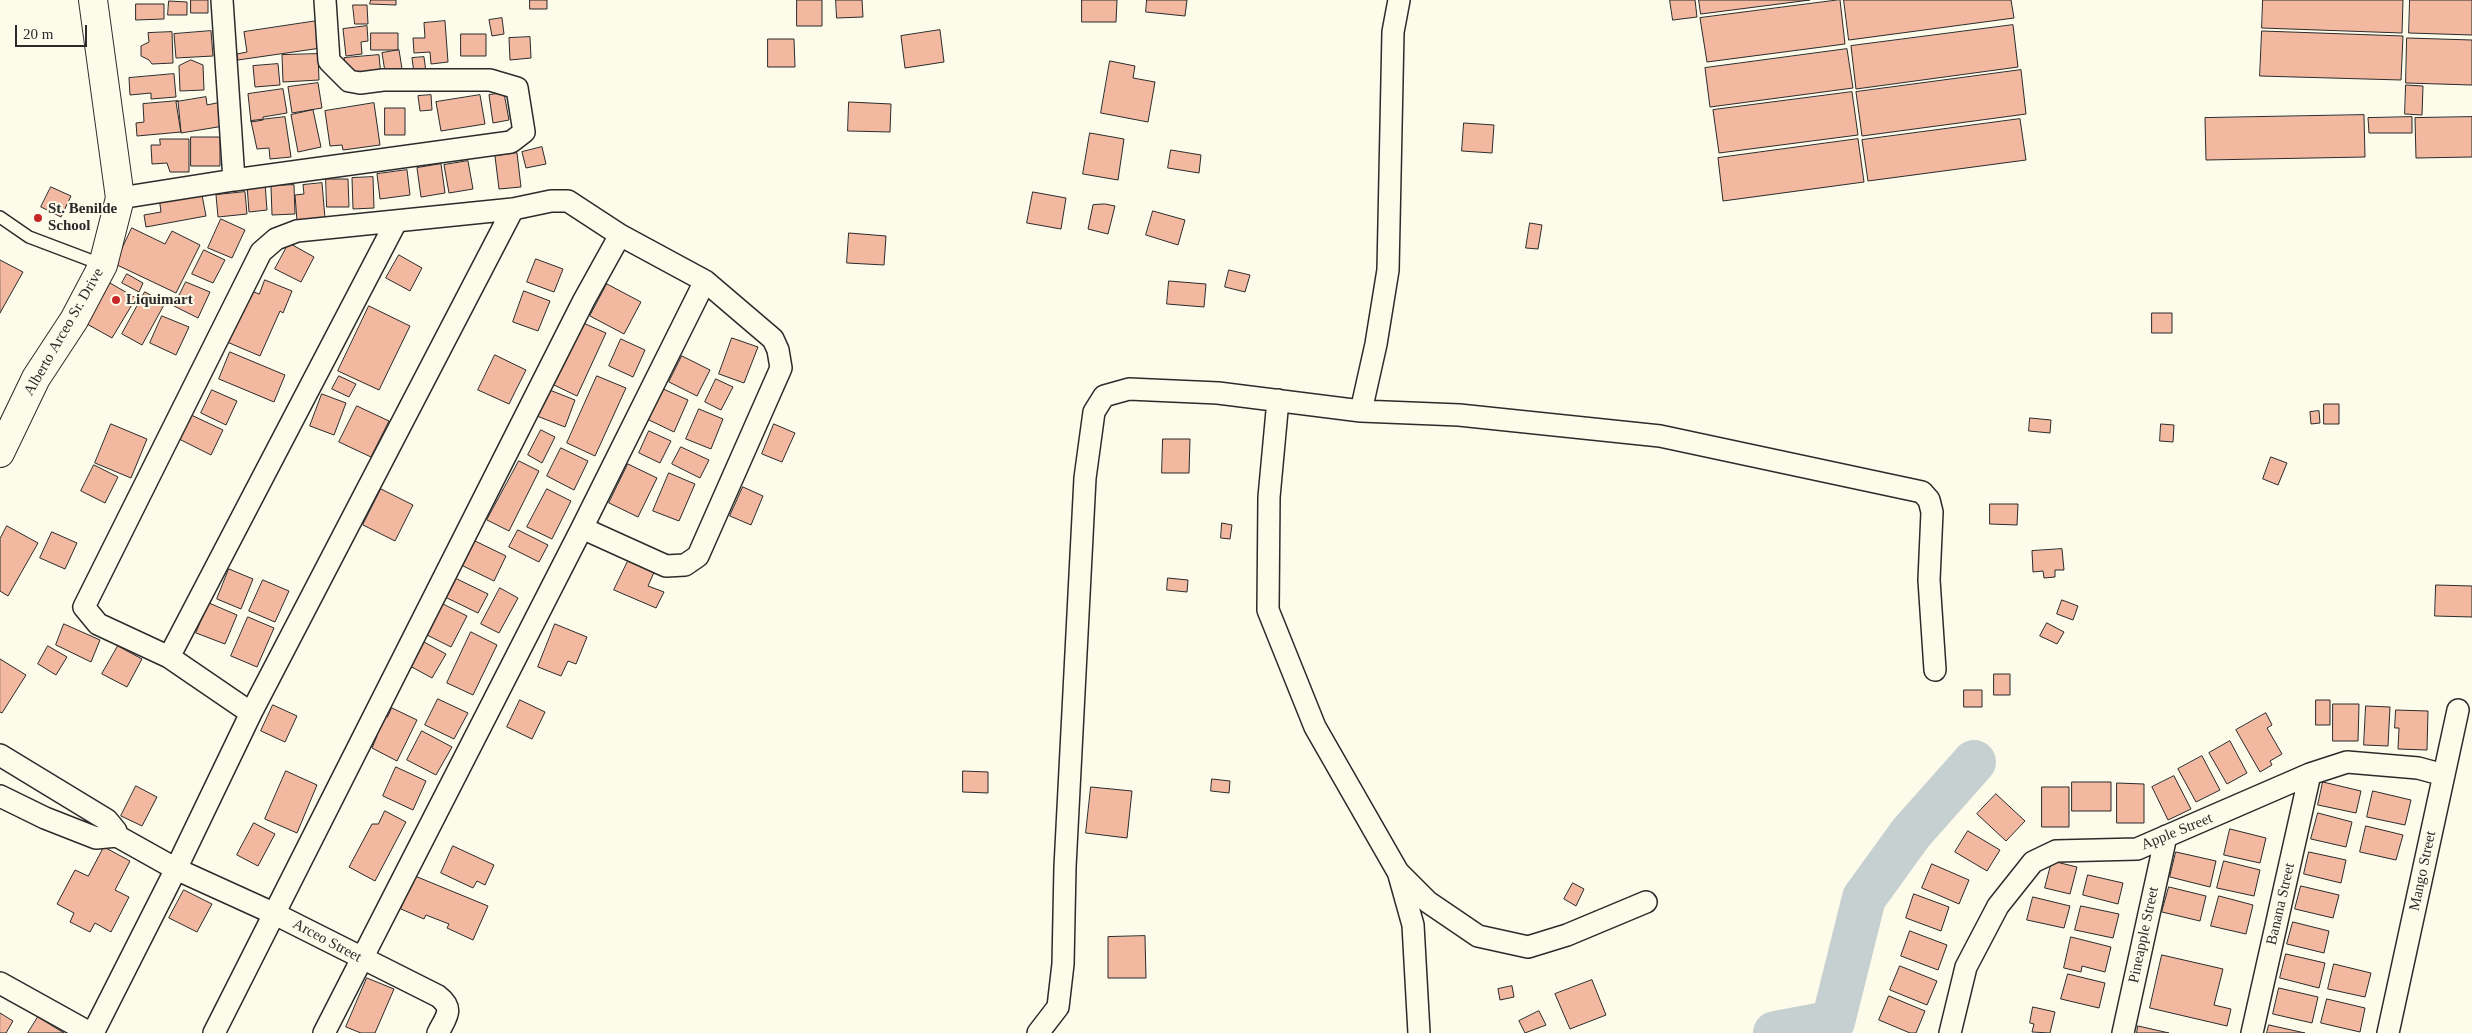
<!DOCTYPE html>
<style>
body{margin:0}
#map{position:relative;width:2472px;height:1033px;overflow:hidden;background:#fdfbea;font-family:"Times New Roman",serif}
canvas{display:block}
.scale{position:absolute;left:15px;top:25px;width:72px;height:22px;box-sizing:border-box;border:2px solid #2b2b2b;border-top:0;padding-left:6px;font-size:15px;line-height:18px;white-space:nowrap;color:#2b2b2b;-webkit-text-stroke:4px #fdfbea;paint-order:stroke}
</style>
<div id="map">
<canvas width="2472" height="1033"></canvas>
<div class="scale">20 m</div>
</div>
<script>
const context = document.querySelector('canvas').getContext('2d');
context.lineJoin = 'round';
function stroke(path, color, width, dash) { context.strokeStyle = color; context.lineWidth = width; context.lineCap = dash ? 'butt' : 'round'; context.setLineDash(dash || []); context.stroke(path); }
function fill(path, color) { context.fillStyle = color; context.fill(path, 'evenodd'); }
function write(font, color, halo, rows, align = 'center') {
  context.font = font + ' "Times New Roman",serif'; context.lineWidth = 4; context.setLineDash([]); context.textBaseline = 'middle'; context.strokeStyle = halo; context.fillStyle = color; for (const [text, x, y, turn = 0] of rows) {
    context.save(); context.translate(x, y); context.rotate((+turn || 0) * Math.PI / 180); context.textAlign = isNaN(turn) ? turn : align; if (halo) context.strokeText(text, 0, 0); context.fillText(text, 0, 0); context.restore();
  }
}
stroke(new Path2D(`
 M1775,1033L1833,1022L1864,898L1911,833L1974,762`), '#c7d0d0', 44);
const building = new Path2D(`
 M191,0H208V13H191Z
 M371,0H396V5L370,4Z
 M530,0H547V9H530Z
 M797,0H822V26H797Z
 M836,0H862L863,17L837,18Z
 M1082,0H1117L1116,22H1082Z
 M1147,0H1187L1185,16L1146,12Z
 M1670,0H1695L1697,17L1673,20Z
 M1699,0H1810L1701,14Z
 M1840,0L1845,44L1707,62L1700,18Z
 M1844,0H2011L2014,18L1849,40Z
 M2263,0H2403L2402,33L2262,28Z
 M2410,0H2472V35L2409,33Z
 M169,1L187,2V15H168Z
 M136,4H164V19L136,20Z
 M353,5H367L368,24H355Z
 M502,18L504,34L492,36L489,20Z
 M317,21L321,48L238,60L237,54L247,52L244,32Z
 M445,21L448,62L431,64L430,52L414,53L413,38H425L424,23Z
 M2013,25L2018,67L1856,89L1851,46Z
 M367,26L368,41L361,42L362,54L346,56L343,29Z
 M940,30L944,62L905,68L901,36Z
 M211,31L213,56L176,58L174,34Z
 M2262,31L2403,36L2401,80L2260,76Z
 M172,32L173,63L152,64L149,60L141,56V46L149,42L148,33Z
 M371,33H398V50H371Z
 M461,34H486V56H461Z
 M530,37L531,58L510,60L509,38Z
 M2407,38L2472,40V85L2406,83Z
 M768,39H794L795,67H768Z
 M1847,49L1853,88L1710,107L1705,68Z
 M399,50L403,75L386,78L382,53Z
 M318,54L319,80L283,82L282,55Z
 M379,55L381,76L348,75L344,58Z
 M424,57L426,72L414,73L412,58Z
 M191,60L203,65L204,90L180,91L179,66Z
 M1110,61L1135,66L1133,78L1155,82L1148,122L1101,113Z
 M278,64L280,85L255,87L253,66Z
 M2021,70L2026,114L1862,136L1856,92Z
 M174,74L176,97L151,99V93L130,95L129,78Z
 M318,83L322,108L292,113L288,87Z
 M2406,85L2423,86L2422,115L2405,114Z
 M283,89L287,113L263,117V120L251,122L248,94Z
 M1852,92L1858,135L1719,153L1713,110Z
 M504,93L509,120L493,123L489,95Z
 M431,95L432,110L420,111L418,96Z
 M480,95L485,124L441,131L436,102Z
 M206,97L207,105L226,101L230,125L181,133L176,102Z
 M178,101L181,132L137,136L136,123L144,122L143,104Z
 M849,102L891,104L890,132L848,131Z
 M374,103L380,145L343,150L342,145L330,146L325,111Z
 M385,108H405V135H385Z
 M313,110L321,147L298,152L291,115Z
 M2364,115L2365,157L2206,160L2205,118Z
 M285,117L291,157L270,159L269,148L257,149L251,121Z
 M2412,117V133H2369L2368,118Z
 M2472,117V157L2416,158L2415,118Z
 M2020,119L2026,160L1868,181L1862,140Z
 M1464,123L1494,125L1492,153L1462,151Z
 M1090,133L1124,139L1118,180L1083,174Z
 M191,137H220V166H191Z
 M160,139H189V172H170L167,163L152,164L151,145H160Z
 M1858,139L1864,182L1723,201L1718,158Z
 M542,147L546,164L526,168L522,152Z
 M1171,150L1201,155L1199,173L1168,168Z
 M517,153L521,187L499,189L495,156Z
 M468,161L473,189L449,193L444,165Z
 M441,164L445,193L421,197L417,168Z
 M407,170L410,195L380,199L377,174Z
 M373,177L374,208L353,209L352,178Z
 M326,179H348L349,207H327Z
 M265,183L267,210L249,212L247,185Z
 M322,183L325,218L297,221L295,195L304,194L303,185Z
 M294,185L295,214L272,215L271,186Z
 M51,187L71,196L61,217L41,207Z
 M201,190L206,216L146,227L144,215L161,212L159,197Z
 M245,192L247,214L218,217L216,195Z
 M1033,192L1066,198L1061,229L1027,223Z
 M1105,204L1115,206L1108,234L1088,229L1093,205Z
 M1153,211L1185,220L1178,245L1146,235Z
 M221,219L245,230L232,258L208,248Z
 M1530,223L1542,225L1538,249L1526,248Z
 M132,228L165,244L172,231L200,245L176,293L115,264Z
 M849,233L886,236L884,265L847,263Z
 M289,243L314,257L301,282L275,269Z
 M204,250L225,260L213,283L192,274Z
 M399,255L422,268L410,291L386,278Z
 M536,259L563,269L554,292L527,282Z
 M0,260L23,272L0,313Z
 M1229,270L1250,275L1245,292L1225,287Z
 M127,274L143,283L139,292L122,283Z
 M265,280L292,291L283,313L280,311L260,356L227,342L249,290L259,294Z
 M1169,281L1206,284L1204,307L1167,304Z
 M186,282L210,292L198,318L174,306Z
 M110,283L136,298L112,338L87,324Z
 M607,284L641,302L624,334L590,316Z
 M524,291L550,301L538,331L513,322Z
 M145,292L165,303L142,345L122,334Z
 M369,306L410,326L379,390L338,371Z
 M2152,313H2172V333H2152Z
 M162,316L189,327L176,355L150,343Z
 M581,322L606,333L577,396L552,384Z
 M732,338L758,347L744,383L719,374Z
 M621,339L645,350L633,377L609,366Z
 M230,352L285,375L274,402L219,379Z
 M495,355L526,370L509,404L478,390Z
 M682,356L710,370L697,396L669,382Z
 M339,376L356,384L349,397L332,389Z
 M597,376L626,388L595,456L567,443Z
 M716,379L733,387L721,410L705,402Z
 M661,388L688,400L674,432L647,419Z
 M547,389L575,400L565,427L537,416Z
 M212,390L237,401L226,425L201,413Z
 M322,394L346,403L334,435L310,426Z
 M2324,404H2339V424H2324Z
 M357,406L389,421L371,457L339,442Z
 M699,409L723,419L711,449L686,439Z
 M2319,411L2320,423L2311,424L2310,412Z
 M187,413L223,430L211,455L175,437Z
 M2030,418L2051,420L2050,433L2029,431Z
 M111,424L147,439L131,478L95,463Z
 M774,424L795,433L782,462L762,454Z
 M2161,424L2174,425L2173,442L2160,441Z
 M541,430L555,437L542,463L528,455Z
 M649,431L671,441L660,463L639,453Z
 M1163,439H1190L1189,473H1162Z
 M681,447L709,460L700,478L672,464Z
 M561,448L588,461L574,490L547,476Z
 M2271,457L2287,463L2278,485L2263,479Z
 M519,461L539,471L509,531L487,520Z
 M628,464L657,478L638,517L609,503Z
 M94,465L118,477L105,503L81,491Z
 M669,473L695,484L679,521L653,511Z
 M743,487L763,496L751,525L730,516Z
 M381,489L413,505L395,541L363,525Z
 M547,489L571,501L552,539L527,527Z
 M1990,504H2018L2017,525L1990,524Z
 M1222,523L1232,525L1230,539L1221,538Z
 M7,526L38,543L8,596L0,591V539Z
 M518,530L548,545L539,562L509,547Z
 M52,532L77,543L65,569L40,558Z
 M471,539L506,556L494,581L459,564Z
 M2062,549L2064,570H2055V577L2044,578L2043,571L2033,572L2032,551Z
 M630,557L655,570L648,586L664,592L656,608L614,590Z
 M229,569L253,579L241,609L217,599Z
 M455,578L488,594L478,613L445,597Z
 M1168,578L1188,580L1187,592L1167,590Z
 M263,580L289,591L275,622L249,611Z
 M2436,585L2472,586V617L2435,616Z
 M500,588L518,598L499,633L481,624Z
 M2062,600L2078,606L2073,620L2057,614Z
 M209,603L237,615L225,644L196,633Z
 M443,604L467,616L451,647L427,635Z
 M248,617L274,628L257,667L231,656Z
 M2047,623L2064,632L2057,644L2040,636Z
 M64,624L100,640L91,662L56,645Z
 M555,624L587,637L576,664L568,661L561,676L538,667Z
 M471,632L497,645L473,695L447,683Z
 M424,642L446,654L432,678L410,666Z
 M48,646L67,657L56,675L38,664Z
 M118,646L142,659L127,687L102,674Z
 M0,659L26,675L2,713L0,712Z
 M1994,674H2010V695H1994Z
 M1964,690H1982V707H1964Z
 M438,699L468,713L454,739L425,725Z
 M520,700L545,712L532,739L507,727Z
 M2316,700H2330V725H2316Z
 M2333,704H2359L2358,741H2333Z
 M273,705L297,716L285,742L261,731Z
 M2366,706L2390,707L2388,746L2364,745Z
 M392,708L417,720L397,761L372,748L377,736L374,735L384,715L387,717Z
 M2396,710L2428,711L2427,750L2398,749L2399,728H2395Z
 M2266,713L2272,725L2267,728L2282,754L2270,761L2272,765L2260,772L2236,730Z
 M422,731L452,747L436,775L407,760Z
 M2230,741L2247,773L2227,784L2209,753Z
 M2202,756L2220,790L2196,802L2178,769Z
 M396,767L426,781L413,810L383,796Z
 M286,771L317,785L297,833L265,819Z
 M963,771L988,772V793L963,792Z
 M2174,776L2191,809L2168,820L2152,787Z
 M1212,779L1230,781L1229,793L1211,791Z
 M2072,782H2111V811H2072Z
 M2323,782L2361,791L2356,813L2318,805Z
 M2117,783L2144,784V823H2117Z
 M136,786L157,797L142,826L121,816Z
 M1091,787L1132,791L1127,838L1086,833Z
 M2042,787H2069V827H2042Z
 M2373,791L2411,800L2405,825L2367,817Z
 M1996,794L2025,821L2006,841L1977,814Z
 M385,811L406,822L375,881L349,867L372,824H378Z
 M2318,813L2352,822L2346,847L2311,839Z
 M254,823L275,834L258,866L237,855Z
 M2366,826L2403,835L2396,860L2360,852Z
 M2230,829L2266,838L2260,863L2224,855Z
 M1968,831L2000,850L1987,871L1955,852Z
 M453,846L494,865L485,885L477,881L473,888L441,873Z
 M104,847L130,861L115,890L129,897L111,932L95,923L90,932L70,922L74,913L57,904L75,870L88,876Z
 M2176,852L2216,861L2210,887L2170,877Z
 M2309,852L2346,860L2341,883L2304,874Z
 M2052,861L2077,867L2070,894L2045,888Z
 M2224,861L2260,870L2254,896L2217,888Z
 M1932,864L1969,880L1959,904L1922,888Z
 M2088,875L2123,883L2118,904L2083,895Z
 M415,876L488,906L473,940L447,928L449,924L426,915L424,919L401,909Z
 M1573,883L1584,889L1576,906L1564,899Z
 M2301,886L2339,895L2333,918L2295,909Z
 M2169,887L2206,896L2200,921L2162,912Z
 M184,890L212,904L197,932L169,918Z
 M1914,894L1949,907L1941,931L1906,918Z
 M2219,896L2253,905L2246,934L2211,926Z
 M2033,897L2070,906L2064,928L2027,920Z
 M2081,906L2119,914L2113,938L2075,930Z
 M2293,922L2329,931L2324,953L2287,944Z
 M1910,931L1947,945L1938,970L1901,956Z
 M1145,936L1146,978H1108V937Z
 M2071,937L2111,947L2105,972L2082,966L2081,972L2064,968Z
 M2286,954L2325,963L2319,988L2280,978Z
 M2162,955L2223,969L2214,1005L2231,1009L2227,1026L2150,1008Z
 M2334,964L2371,973L2365,997L2328,989Z
 M1900,966L1937,981L1927,1005L1890,990Z
 M2068,974L2105,983L2099,1008L2061,999Z
 M367,978L394,989L375,1033H361L346,1027Z
 M1592,980L1606,1015L1570,1029L1555,994Z
 M1512,986L1514,997L1500,1000L1498,989Z
 M2279,988L2318,997L2312,1023L2273,1014Z
 M1889,996L1925,1011L1916,1033H1910L1879,1020Z
 M2327,999L2365,1008L2360,1032L2321,1023Z
 M2033,1007L2055,1012L2050,1033L2032,1032L2034,1024L2030,1023Z
 M1539,1011L1546,1025L1525,1033L1519,1021Z
 M0,1013L13,1021L6,1033H0Z
 M38,1017L64,1033H28Z
 M2269,1025L2305,1033H2267Z
 M2138,1026L2169,1033H2137Z`);
fill(building, '#f2b8a0');
stroke(building, '#2b2b2b', 1);
const service = new Path2D(`
 M0,217L29,237L103,265`);
const minor = new Path2D(`
 M222,0L234,180L511,142L524,132L517,88L490,80H383L360,83L349,81L329,61L325,0
 M120,198L234,180
 M1278,400L1269,497L1268,610L1315,727L1398,872L1428,902L1478,936L1528,947L1567,935L1646,902
 M1361,411L1459,415L1660,436L1922,492L1929,500L1932,512L1929,580L1935,670
 M169,657L396,222
 M251,713L169,657L98,624L84,607L261,252L276,239L297,231L513,209L551,201H568L620,235L705,281L773,339L778,350L781,368L698,556L685,565L666,566L582,528
 M0,755L107,820L116,831L117,836
 M0,796L45,818L96,838L117,836L176,869L275,914L438,996C455,1009 446,1017 438,1033
 M1399,875L1413,925L1419,1033
 M0,983L90,1033
 M93,1033L176,869L251,713L513,209
 M214,1033L584,300L620,235
 M324,1033L582,528L705,281
 M1038,1033L1058,1007L1063,964L1065,867L1085,478L1094,412L1104,396L1129,389L1218,393L1361,411L1376,344L1388,270L1393,32L1399,0
 M1950,1033L1966,967L1998,906L2033,862L2056,851L2137,849L2310,774L2347,762L2418,768L2444,775
 M2123,1033L2166,836
 M2252,1033L2310,774
 M2388,1033L2458,710`);
const tertiary = new Path2D(`
 M0,453L36,378L74,320L103,265L120,198L93,0`);
stroke(service, '#2b2b2b', 14);
stroke(minor, '#2b2b2b', 24);
stroke(tertiary, '#2b2b2b', 30);
stroke(service, '#fdfbea', 11);
stroke(minor, '#fdfbea', 21);
stroke(tertiary, '#fdfbea', 28);
for (const [x, y, r, color] of [
 [38,218,5,"#c62828"],
 [116,300,5,"#c62828"]
]) { const dot = new Path2D(); dot.arc(x, y, r, 0, 2 * Math.PI); context.fillStyle = color; context.fill(dot); stroke(dot, '#fdfbea', 2); }
write('bold 15px', '#2b2b2b', '#fdfbea', [
 ["St. Benilde",48,209],
 ["School",48,226],
 ["Liquimart",126,300]
], 'left');
write('15px', '#2b2b2b', '#fdfbea', [
 ["Alberto Arceo Sr. Drive",64,332,-60],
 ["Apple Street",2177,832,-22],
 ["Mango Street",2423,871,-78],
 ["Banana Street",2281,904,-77],
 ["Pineapple Street",2144,935,-78],
 ["Arceo Street",327,941,28]
]);
</script>
